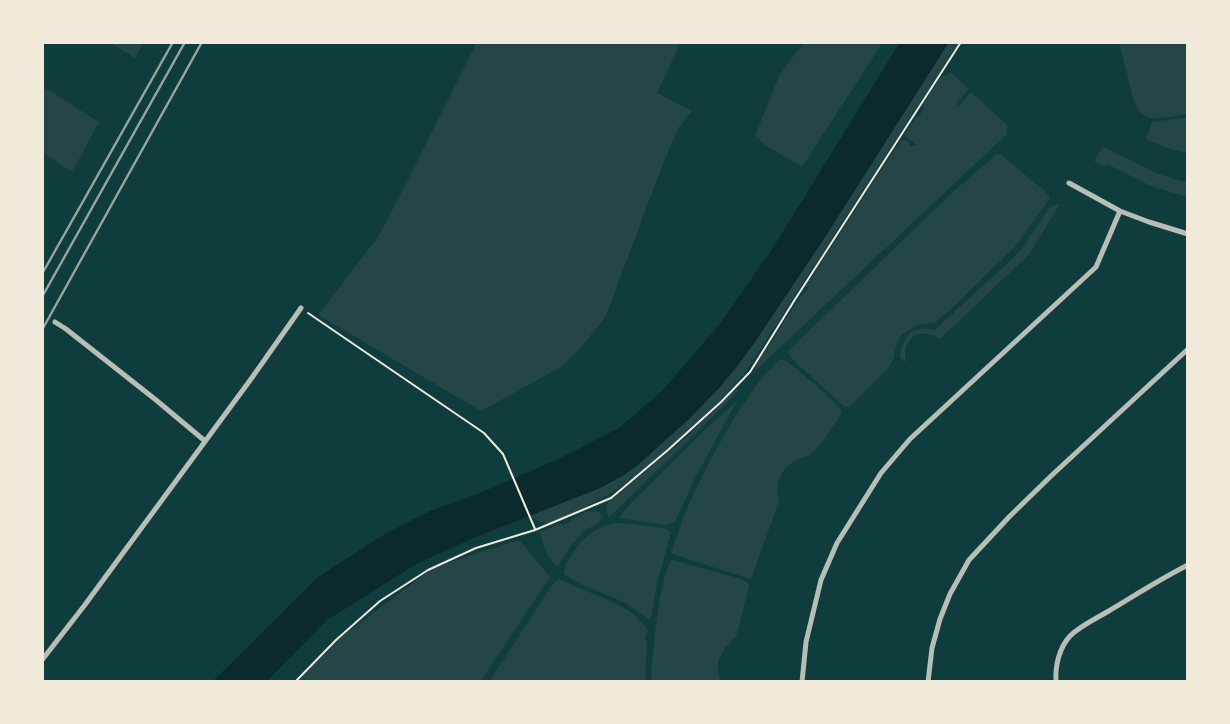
<!DOCTYPE html>
<style>
body{margin:0}
#map{position:relative;width:1230px;height:724px;overflow:hidden;background:#0f3d3e;font-family:"Roboto Condensed",sans-serif}
canvas{display:block}
.frame{position:absolute;inset:0;border:44px solid #f1e9da;pointer-events:none}
</style>
<div id="map">
<canvas width="1230" height="724"></canvas>
<div class="frame"></div>
</div>
<script>
const context = document.querySelector('canvas').getContext('2d');
context.lineJoin = 'round';
function fill(path, color) { context.fillStyle = color; context.fill(path, 'evenodd'); }
function stroke(path, color, width, dash) { context.strokeStyle = color; context.lineWidth = width; context.lineCap = dash ? 'butt' : 'round'; context.setLineDash(dash || []); context.stroke(path); }
fill(new Path2D(`
 M109,42H138L142,45L135,58Z
 M477,42H681L657,93L692,111L679,127L662,166L605,318L580,348L561,367L481,411L318,315L378,237L390,215Z
 M804,42H883L802,167L767,146L755,136L779,76Z
 M949,42H959L745,373C698,425 636,487 570,514C563,517 553,524 545,523C540,523 535,519 531,515L600,488L624,475L639,464L690,418L738,366L827,234Z
 M1119,42H1188V114L1155,119L1145,116L1140,112L1137,108L1133,98Z
 M951,73L969,89L956,103L959,106L970,93L973,94L1007,125V134L756,370V365L760,359L803,293H805L808,288L806,286L897,146L902,140L909,142L910,146H914L916,144L904,135L916,117L919,116L924,109L923,105C930,94 937,75 951,73Z
 M42,86L99,122L72,172L42,152Z
 M1188,117V153L1170,149L1146,139L1152,122Z
 M1103,147L1156,173L1188,183V197L1151,186L1107,164L1104,166L1094,161Z
 M997,154L1001,155L1047,193L1050,198L1015,247L953,307L935,323L918,325L902,334L897,342L893,360L888,368L850,406L845,407L794,361L787,352L954,191Z
 M1060,204L1030,253L1019,264L940,339C919,325 901,339 906,363L900,357C903,335 913,325 935,330L1013,258L1022,248L1050,207Z
 M781,359L787,361C800,373 836,399 842,413C833,426 824,442 812,453C808,457 803,457 797,460C780,468 775,483 779,501L751,579L675,555L671,553C686,505 708,461 734,419C747,398 761,375 781,359Z
 M737,388L738,392L609,517L606,509L608,502L681,442Z
 M737,401L695,478L675,522L666,525L620,518V516L630,504L706,429Z
 M589,511L599,512L602,517L601,521L583,532L571,546L559,564L556,566L545,551L540,533L561,523L562,525L571,522V519Z
 M621,523L662,528L667,529L671,533L657,583L651,617L649,619L624,602L578,583L564,574C564,565 569,560 573,553C584,535 600,524 621,523Z
 M519,540L550,577L480,682H297L336,641L434,567Z
 M672,560L741,579L748,583L749,586L736,637L725,648L718,661V671L721,682H651C652,659 659,575 672,560Z
 M559,579C586,594 632,602 648,631L645,638L647,643L645,682H489L552,585Z`), '#244646');
fill(new Path2D(`
 M900,42H949L827,234L753,345L722,385L690,418L639,464L624,475L600,488L476,537L418,563L327,620L266,682H212L318,577L385,534L430,511L480,493L554,461L619,428L663,390L718,326L771,251Z`), '#0a2a2b');
stroke(new Path2D(`
 M308,313L484,433L503,454L535,529
 M295,682L336,640L380,601L428,570L476,548L535,530L611,498L668,450L721,402L750,372L794,301L961,42`), '#f1e9da', 2);
stroke(new Path2D(`
 M1069,183L1120,211L1149,222L1188,234
 M55,322L66,329L156,400L205,441
 M42,660L84,606L251,379L301,308
 M802,682L806,642L821,580L837,543L881,473L910,439L1096,267L1120,211
 M928,682L932,648L940,619L950,594L969,560L1009,517L1051,476L1188,349
 M1056,682C1055,666 1059,648 1070,636C1080,626 1095,619 1107,612C1134,596 1160,579 1188,565`), '#b8beb3', 5);
stroke(new Path2D(`
 M42,274L173,42
 M42,297L185,42
 M42,330L202,42`), '#97a49c', 2.5);
</script>
